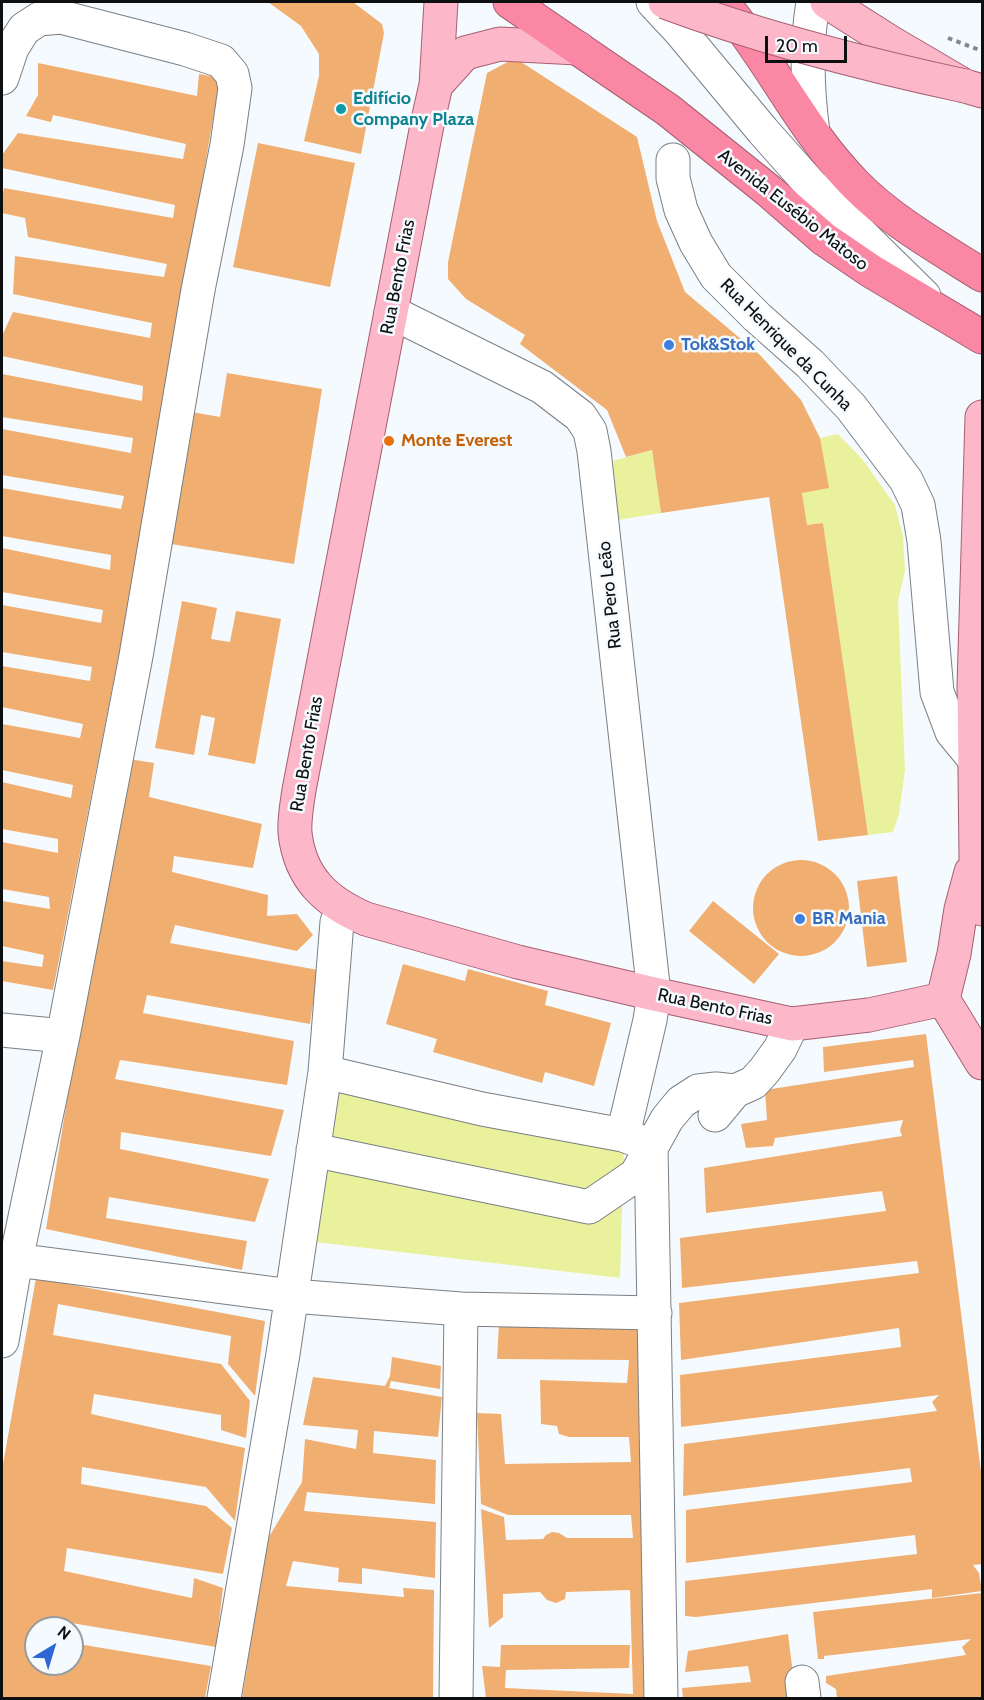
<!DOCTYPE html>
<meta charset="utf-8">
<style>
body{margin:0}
#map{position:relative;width:984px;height:1700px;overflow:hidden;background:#f5fafe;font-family:Cabin,sans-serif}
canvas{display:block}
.frame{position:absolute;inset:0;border:3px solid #0d0f10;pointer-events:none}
.north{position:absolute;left:24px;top:1616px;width:60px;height:60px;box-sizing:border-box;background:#f5fafe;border:2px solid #989c9f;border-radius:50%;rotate:38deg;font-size:16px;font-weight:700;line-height:24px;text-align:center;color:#0d0f10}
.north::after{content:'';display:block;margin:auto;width:21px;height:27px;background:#2e67d5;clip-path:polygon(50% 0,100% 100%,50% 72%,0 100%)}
.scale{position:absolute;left:765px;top:36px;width:82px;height:27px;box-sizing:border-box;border:3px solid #0d0f10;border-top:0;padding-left:8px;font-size:18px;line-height:21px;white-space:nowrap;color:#0d0f10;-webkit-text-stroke:4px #f5fafe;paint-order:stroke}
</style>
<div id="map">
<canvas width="984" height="1700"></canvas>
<div class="frame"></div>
<div class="north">N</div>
<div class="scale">20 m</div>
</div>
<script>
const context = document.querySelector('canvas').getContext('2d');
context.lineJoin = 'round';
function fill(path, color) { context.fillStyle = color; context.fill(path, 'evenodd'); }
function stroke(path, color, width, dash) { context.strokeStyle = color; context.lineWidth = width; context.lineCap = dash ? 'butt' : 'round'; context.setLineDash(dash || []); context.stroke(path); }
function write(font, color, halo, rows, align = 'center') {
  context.font = font + ' Cabin,sans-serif'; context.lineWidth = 5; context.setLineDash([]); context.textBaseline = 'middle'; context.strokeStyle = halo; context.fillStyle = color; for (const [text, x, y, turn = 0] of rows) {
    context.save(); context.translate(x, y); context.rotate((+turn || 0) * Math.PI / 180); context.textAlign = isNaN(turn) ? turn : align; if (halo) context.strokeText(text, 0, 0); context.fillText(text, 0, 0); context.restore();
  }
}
fill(new Path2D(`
 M838,434L863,460L895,505L903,536L905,571L898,601L905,770L899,814L893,832L868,835L823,523L807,525L802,493L820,438Z
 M652,450L661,513L618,520L613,461Z
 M335,1083L624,1145L620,1278L316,1242Z`), '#eaf19d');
fill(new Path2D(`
 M268,2H353L382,24L384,33L361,154L304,141L319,76V54L301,26Z
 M515,58L637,137L657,221L685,292L760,355L801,400L820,438L829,488L802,493L807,525L823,523L868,835L818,841L769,497L661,513L652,450L626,457L607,410L520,344L525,335L466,299L448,279V262L487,73Z
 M38,63L197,96L199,74L220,78L139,552L53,990L2,981V961L42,967L44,955L2,946V901L50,909L49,897L2,889V842L58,853V839L2,829V782L71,798L73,785L2,770V724L80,738L83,724L2,707V666L90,681L92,667L2,652V605L101,623L103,610L2,592V548L110,570L111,555L2,536V488L121,509L124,496L2,475V429L131,453L133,438L2,417V374L142,401L143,386L2,356V336L13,312L150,338L152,323L13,294L15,256L164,277L167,264L28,237L25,218L2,213V199L4,188L173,218L175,205L2,168V155L18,133L183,159L186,144L53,115L51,122L26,116L38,95Z
 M258,143L355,163L330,287L233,267Z
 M227,373L322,389L294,564L165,543L186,411L220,417Z
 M182,601L217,608L211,639L230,642L236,611L281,619L255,764L208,755L215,718L201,715L194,755L155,748Z
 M123,758L154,763L149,797L262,824L253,868L174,856L172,872L268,895L267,916L297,914L313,935L297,951L175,925L170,943L318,970L310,1024L147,995L143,1013L294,1041L287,1085L120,1060L115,1079L284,1110L271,1156L121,1132L120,1149L269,1179L255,1222L109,1197L106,1218L247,1241L242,1270L46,1229Z
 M753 908a48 48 0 1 1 96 0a48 48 0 1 1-96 0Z
 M897,876L907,962L867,967L857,881Z
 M713,901L779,954L754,984L689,931Z
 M403,964L465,981L468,969L548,991L545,1005L611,1023L594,1086L545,1072L542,1083L433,1052L437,1039L386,1024Z
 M926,1034L982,1480V1564L973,1565L979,1573L982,1591L932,1598V1589L696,1617L685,1616V1581L917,1554L915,1535L686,1563V1510L912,1482L910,1468L683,1496L684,1444L937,1411L932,1402L939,1395L681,1427L680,1375L901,1347L899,1328L681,1360L679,1303L919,1273L917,1261L682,1288L680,1238L886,1211L882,1191L706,1213L704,1168L902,1136L900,1130L903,1120L775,1138L773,1146L746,1148L741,1124L767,1120L765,1090L914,1067L913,1060L824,1072L823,1047Z
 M36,1278L265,1321L255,1396L228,1364L231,1336L58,1304L53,1335L221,1364L250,1401L246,1438L221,1430V1415L94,1394L91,1414L245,1448L235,1521L206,1487L82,1467L81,1484L206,1506L232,1528L223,1574L67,1548L64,1571L192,1598L194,1578L223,1588L216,1647L53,1620V1628H36V1664H72V1643L211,1666L205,1698H53L43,1697L42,1698H2V1470Z
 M499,1323L647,1327L656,1698H486L482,1666L500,1667L501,1645H630L629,1668L506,1670L505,1688L633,1694L630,1590L566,1592L565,1599L556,1603L547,1600L540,1592L503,1594V1617L489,1628L481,1509L504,1517L506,1540L543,1539L546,1535L552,1532L559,1533L567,1538H633L631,1515H508L481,1504L477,1413L501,1414L505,1464L631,1462L629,1437H569L559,1434L557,1426L541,1424L540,1380L627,1383L629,1360L497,1359Z
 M392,1357L441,1366L440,1389L391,1381L389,1388L442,1397L438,1437L374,1431L373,1453L436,1460L435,1504L307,1492L304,1511L436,1522L435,1578L362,1568V1584L338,1582L339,1568L293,1561L286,1586L404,1597L403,1588L434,1590L433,1698H242L267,1540L302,1482L305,1439L356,1449L358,1430L303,1425L313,1377L385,1386L390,1376Z
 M982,1593V1698H837L836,1689L826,1683V1676L966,1655L962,1647L971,1639L824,1656V1659H818L813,1612Z
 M788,1634L796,1698H683L682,1688L751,1682L748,1666L685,1672L688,1651Z`), '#f1ae71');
const minor = new Path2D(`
 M653,2L680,31L763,131L810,184L924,296
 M2,78L12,48L24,29L39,19L61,17L185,49L221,61L232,74L235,88L227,145L198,290L136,656L63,1036L16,1260L2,1341
 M813,132C807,89 806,45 813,2
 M673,160V178L681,210L696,243L716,276L757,317L810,364L851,407L906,480L918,505L924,541L937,692L952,732L976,761
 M391,312L542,387L580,416L590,431L594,451L654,994L650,1020L623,1135
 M2,1030L63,1036
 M325,1072L482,1109L623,1135L644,1143
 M715,1115L735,1091L753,1083L764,1071L780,1049L792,1024
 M651,1146L661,1698
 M313,1150L589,1207L636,1175L667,1119L681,1102L698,1091L716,1089L735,1091
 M16,1260L292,1296L461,1309L655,1313
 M802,1682L804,1698
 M224,1698L283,1354L325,1072L337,922
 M456,1698L461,1309`);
const major = new Path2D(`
 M441,2L436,85L428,120L299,790C297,804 294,819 295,833C300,878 326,902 366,919L518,962L654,994L792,1024L869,1015L943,999
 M827,2L890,42L965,86L982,91
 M436,85L465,53L500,44L578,48
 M982,417L974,686L976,859L982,909
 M971,872L961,909L954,954L943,999L982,1063`);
const highway = new Path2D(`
 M510,2L668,110L769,191L824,239L871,271L982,337
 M722,2C770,59 803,132 856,185C890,220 941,249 982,275`);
stroke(minor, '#7a7f84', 35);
stroke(major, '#a75e71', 35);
stroke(highway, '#a75e71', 35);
stroke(new Path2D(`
 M948,38L982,51`), '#84878a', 4, [4.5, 4.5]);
stroke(minor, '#fff', 33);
stroke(major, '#fcb8c9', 33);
stroke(highway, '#fa88a5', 33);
const majorBridge = new Path2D(`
 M665,2C762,38 863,64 965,86`);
stroke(majorBridge, '#a75e71', 35, []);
stroke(majorBridge, '#fcb8c9', 33);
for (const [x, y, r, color] of [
 [341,109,6,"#0f9aa8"],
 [669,345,6,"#3f7fe0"],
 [389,441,6,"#e8710a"],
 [800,919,6,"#3f7fe0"]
]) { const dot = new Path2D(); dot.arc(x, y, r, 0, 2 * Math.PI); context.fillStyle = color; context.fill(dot); stroke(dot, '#f5fafe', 2); }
write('bold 18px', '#0d838f', '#f5fafe', [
 ["Edifício",353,99],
 ["Company Plaza",353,120]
], 'left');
write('18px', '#0d0f10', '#f5fafe', [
 ["Avenida Eusébio Matoso",793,210,38],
 ["Rua Bento Frias",398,277,-79],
 ["Rua Henrique da Cunha",786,345,45],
 ["Rua Pero Leão",610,595,-96],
 ["Rua Bento Frias",307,754,-80],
 ["Rua Bento Frias",715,1007,12]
]);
write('bold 18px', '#366cbe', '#f5fafe', [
 ["Tok&Stok",681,345],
 ["BR Mania",812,919]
], 'left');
write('bold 18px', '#c56008', '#f5fafe', [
 ["Monte Everest",401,441]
], 'left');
</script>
